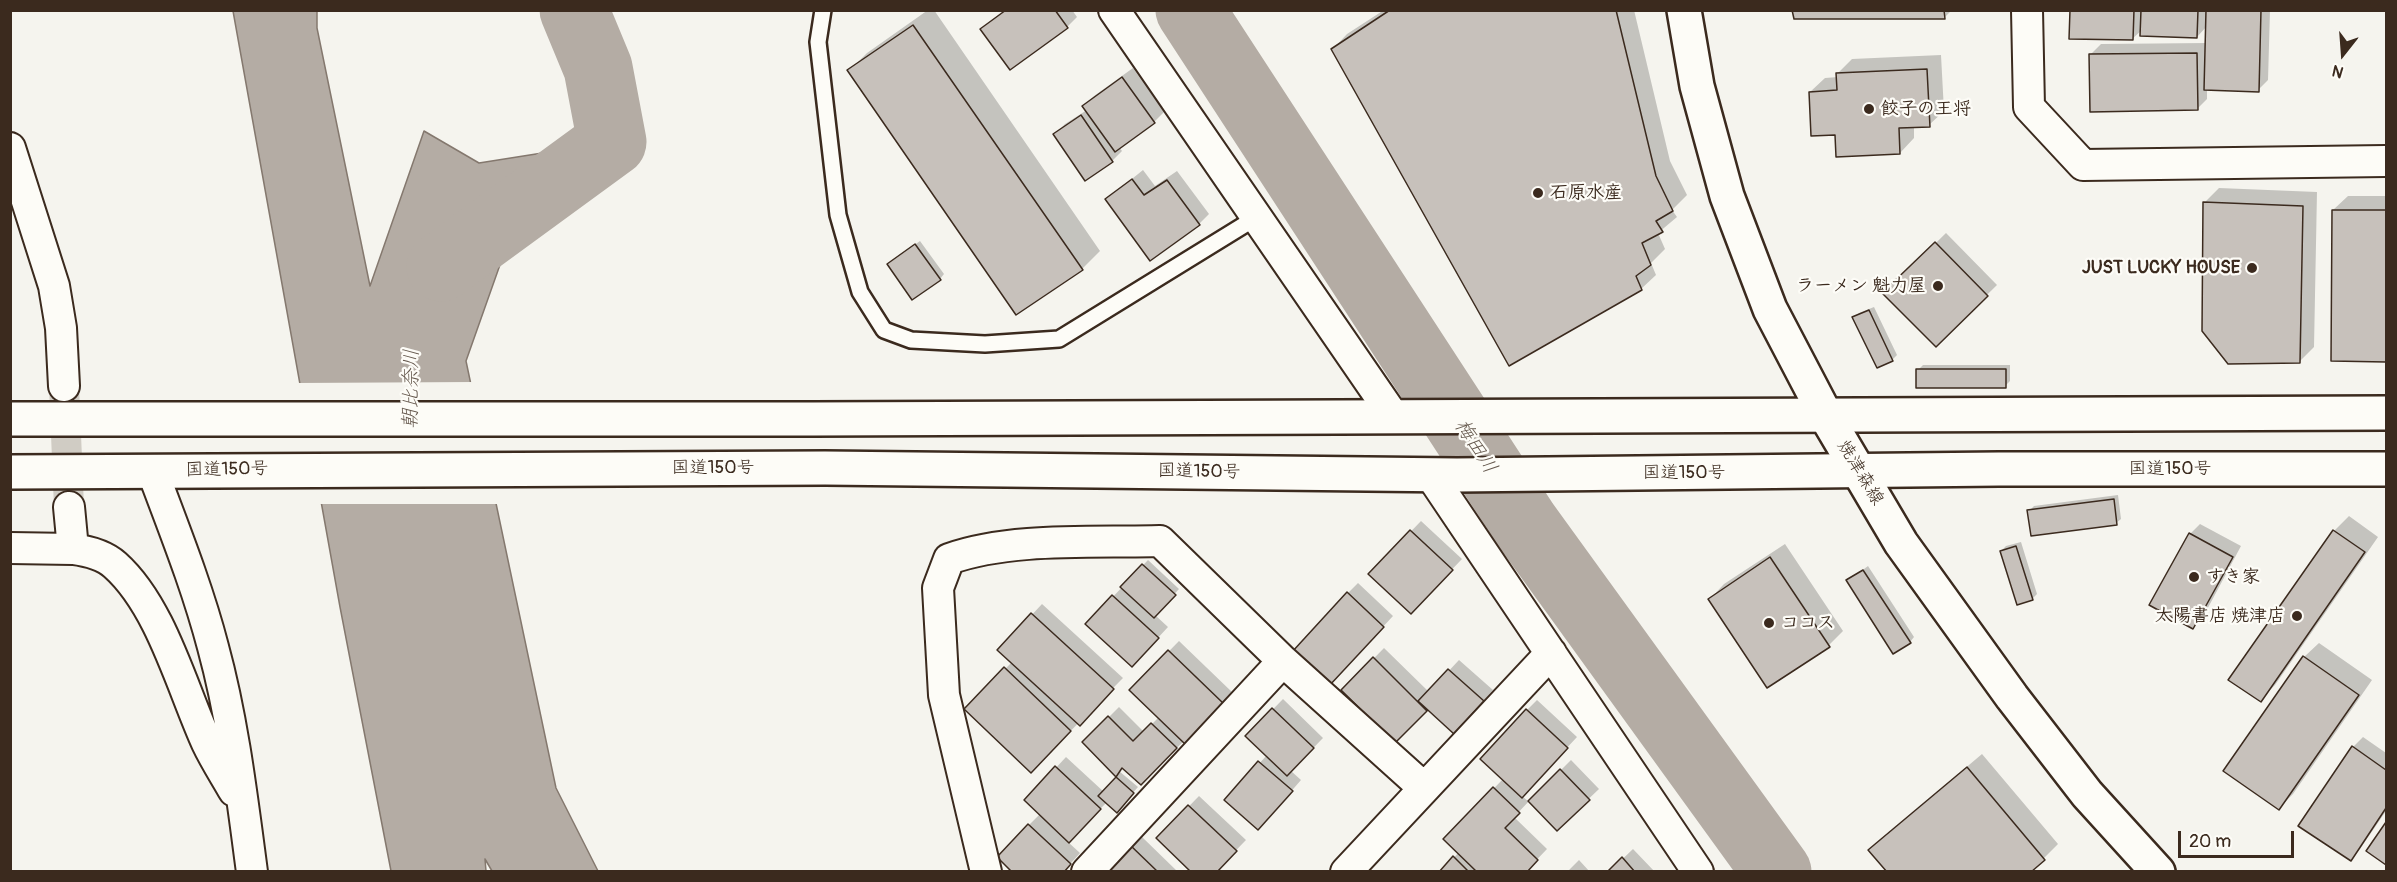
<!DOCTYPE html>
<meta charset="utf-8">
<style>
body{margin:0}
#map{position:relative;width:2397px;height:882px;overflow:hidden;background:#f5f4ee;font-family:Pangolin,sans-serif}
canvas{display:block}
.frame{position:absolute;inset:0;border:12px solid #3b2a1e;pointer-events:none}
.north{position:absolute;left:2313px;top:24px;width:60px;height:60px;-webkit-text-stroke:4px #fdfcf7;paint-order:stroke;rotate:197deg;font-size:16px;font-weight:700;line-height:24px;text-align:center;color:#3b2a1e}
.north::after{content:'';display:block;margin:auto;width:21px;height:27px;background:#3b2a1e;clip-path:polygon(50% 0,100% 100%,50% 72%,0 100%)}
.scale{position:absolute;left:2178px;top:831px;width:116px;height:27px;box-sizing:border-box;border:3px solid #3b2a1e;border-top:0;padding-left:8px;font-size:18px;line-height:21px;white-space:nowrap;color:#3b2a1e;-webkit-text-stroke:4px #fdfcf7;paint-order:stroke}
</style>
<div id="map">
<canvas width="2397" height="882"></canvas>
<div class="frame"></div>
<div class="north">N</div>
<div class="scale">20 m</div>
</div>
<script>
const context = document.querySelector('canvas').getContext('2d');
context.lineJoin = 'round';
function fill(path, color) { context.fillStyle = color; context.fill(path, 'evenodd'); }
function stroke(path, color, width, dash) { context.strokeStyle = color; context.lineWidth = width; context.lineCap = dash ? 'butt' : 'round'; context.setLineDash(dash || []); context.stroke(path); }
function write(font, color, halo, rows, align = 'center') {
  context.font = font + ' Pangolin,"Klee One",sans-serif'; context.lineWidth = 4.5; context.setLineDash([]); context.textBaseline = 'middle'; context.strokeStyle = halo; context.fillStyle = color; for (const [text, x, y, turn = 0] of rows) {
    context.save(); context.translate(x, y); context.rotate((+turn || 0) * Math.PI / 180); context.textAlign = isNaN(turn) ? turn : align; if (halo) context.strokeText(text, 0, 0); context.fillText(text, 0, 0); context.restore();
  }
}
const water = new Path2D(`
 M233,11H317V28L370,286L424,131L479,163L612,142L519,211L466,361L556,788L598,871H492L485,859L486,871H391L340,607Z`);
fill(water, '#b4aca4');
stroke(water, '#84786e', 1.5);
fill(new Path2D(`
 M474,382L499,504H318L296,383Z`), '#f5f4ee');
fill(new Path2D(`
 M928,10H934L1100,251L1082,269L849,71L867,53Z
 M1004,10H1072L1077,17L1067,27L982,29Z
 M1384,10H1634L1670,161L1687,195L1672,210L1677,217L1658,233L1665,249L1651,263L1656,275L1641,289L1333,49L1347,34Z
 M1794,10H1952L1944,18Z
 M2071,10H2270L2268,80L2258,90L2207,89V99L2197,109L2091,54L2101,44L2207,43V26L2197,37L2142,30L2132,39Z
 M1941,55L1944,111L1929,125L1914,126V138L1900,153L1836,133L1810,92L1825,78L1838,77V73L1852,59Z
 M1133,68L1164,112L1154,122L1119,147L1122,151L1112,161L1055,134L1065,124L1087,110L1084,106L1094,96Z
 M1143,170L1155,186L1177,171L1209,214L1199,224L1107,199Z
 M2219,188L2317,192L2314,347L2299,362L2205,202Z
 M2348,196H2386V360L2333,210Z
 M1946,233L1997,285L1936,345L1885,293Z
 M920,241L944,274L940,279L893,260Z
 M1874,307L1897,355L1892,360L1854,318L1859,313Z
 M1923,365H2010V381L2005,386L1918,370Z
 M2118,495L2121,519L2116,523L2029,511L2034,506Z
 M2349,516L2378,537L2275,685L2260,700L2230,680L2334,531Z
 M1421,521L1462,559L1411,612L1370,574Z
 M2200,524L2241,546L2203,617L2193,627L2190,534Z
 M2021,542L2037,594L2032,599L2001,551L2006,546Z
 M1785,544L1843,631L1829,645L1710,599L1724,584Z
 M1148,560L1179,589L1155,615L1168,627L1142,655L1087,624Z
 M1868,566L1914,637L1910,642L1848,581Z
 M1358,583L1393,616L1339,674L1348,593Z
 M1042,604L1123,678L1031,771L966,709L1012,662L999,650Z
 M1179,641L1233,693L1141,783L1123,767L1119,771L1138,787L1121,806L1107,802L1068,842L1080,853L1063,872L1029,825L1040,814L1026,800L1066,757L1104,792L1117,776L1084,742L1119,707L1144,732L1159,717L1131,690Z
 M2319,643L2372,680L2293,794L2279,808L2304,657Z
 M1384,648L1429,692L1459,660L1493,690L1464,722L1428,708L1395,741L1343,690Z
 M1283,699L1323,738L1291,771L1301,780L1268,818L1226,800L1267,755L1247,736Z
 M1537,700L1577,737L1522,796L1529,802L1571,760L1599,789L1557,829L1531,799L1514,817L1547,849L1525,872H1441L1459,852L1445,839L1503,779L1527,710Z
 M2363,737L2386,753V811L2360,849L2350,859L2353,747Z
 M1982,754L2058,844L2044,858L2028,872L1885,836Z
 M1199,796L1246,840L1215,872L1158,838Z
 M2386,824V863L2368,850Z
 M1141,836L1178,872H1106Z
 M1633,849L1655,872H1609Z
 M1579,860L1590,872H1567Z`), '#0003');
stroke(new Path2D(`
 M1190,10L1525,524L1777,872
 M441,267L612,142L598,68L574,10`), '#b4aca4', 69);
const building = new Path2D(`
 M1006,10H1055L1068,28L1010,70L980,29Z
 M1390,10H1616L1656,176L1673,211L1656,221L1663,232L1642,243L1651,265L1636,276L1642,290L1509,366L1331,49Z
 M1792,10H1944L1945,19H1794Z
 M2070,10H2134L2133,40L2069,39Z
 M2141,10H2198L2197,38L2140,36Z
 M2206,10H2261L2259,92L2204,90Z
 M913,25L1083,270L1016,315L847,70Z
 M2197,53L2198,110L2090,112L2089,54Z
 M1927,69L1930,127L1899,128L1900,154L1836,157L1835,135L1811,136L1809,92L1837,90L1836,73Z
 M1122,77L1155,123L1115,152L1082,106Z
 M1081,115L1113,162L1085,181L1053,134Z
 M1132,179L1144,195L1167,180L1200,225L1150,261L1105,199Z
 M2203,202L2303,206L2300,363L2228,364L2202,331Z
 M2332,210H2386V362L2331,361Z
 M1935,242L1988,296L1936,347L1882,293Z
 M915,244L941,280L912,300L887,264Z
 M1869,310L1893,361L1877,368L1852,317Z
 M1916,369H2006V388H1916Z
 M2114,499L2117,525L2031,536L2027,510Z
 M1410,530L1453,570L1411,614L1368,574Z
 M2333,530L2365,552L2261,702L2228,680Z
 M2189,533L2233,557L2193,629L2149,605Z
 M2016,546L2033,600L2017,605L2000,551Z
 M1770,557L1830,647L1767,688L1708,599Z
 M1142,564L1176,595L1154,618L1120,587Z
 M1863,570L1911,643L1893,654L1846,580Z
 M1347,592L1384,627L1329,686L1292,652Z
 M1112,595L1159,638L1132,667L1085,624Z
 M1031,613L1114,689L1080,726L997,650Z
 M1168,650L1224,704L1185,744L1129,690Z
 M2303,656L2359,695L2279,810L2223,771Z
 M1373,657L1427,711L1395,743L1341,690Z
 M1004,667L1071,731L1031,773L964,709Z
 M1448,669L1484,701L1454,734L1418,701Z
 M1272,708L1314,748L1287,776L1245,736Z
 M1526,709L1568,748L1522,798L1480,759Z
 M1108,716L1133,741L1151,723L1177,748L1141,785L1122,768L1116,777L1082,742Z
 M2352,746L2386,770V808L2351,861L2298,826Z
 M1258,761L1293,791L1258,830L1224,800Z
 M1055,766L1101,809L1069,843L1024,800Z
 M1967,767L2045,860L2031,872H1887L1868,850Z
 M1560,769L1590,800L1557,831L1528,801Z
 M1116,777L1134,793L1117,813L1098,796Z
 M1493,787L1520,813L1505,828L1538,860L1527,872H1477L1443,839Z
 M1188,805L1237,851L1217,872H1191L1156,838Z
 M2386,822V865L2366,851Z
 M1028,824L1071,864L1064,872H1012L997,857Z
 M1130,845L1158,872H1104Z
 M1453,856L1469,872H1439Z
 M1622,857L1635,872H1607Z`);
fill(building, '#c7c1bb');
stroke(building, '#3b2a1e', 1.5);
stroke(new Path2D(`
 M64,386L69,507`), '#d0ccc4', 30, [30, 15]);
const lane = new Path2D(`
 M823,10L818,42L838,215L860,292L884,330L911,340L985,344L1059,339L1257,217`);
const street = new Path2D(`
 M1114,10L1394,417
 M2027,10L2029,107L2083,165L2386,161
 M10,148L54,286L61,328L64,386
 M152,470C174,529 197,586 213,647C233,720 242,797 252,872
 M1430,474L1698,872
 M69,507L73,549C88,551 104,555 115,565C161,606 182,688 207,743C215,760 225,775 234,791
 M10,548L73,549
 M986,872L944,695L938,588L949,559C1010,537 1094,543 1160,541L1283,661L1424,788
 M1087,872L1283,661
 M1346,872L1551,653`);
const primary = new Path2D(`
 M1684,10L1697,86L1727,196L1770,309L1826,416L1901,543L2012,697L2087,794L2158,872`);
const highway = new Path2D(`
 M10,419H813L2386,413
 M10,472L825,468L1457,475L1999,469H2386`);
stroke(lane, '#3b2a1e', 20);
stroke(street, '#3b2a1e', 34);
stroke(primary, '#3b2a1e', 38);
stroke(highway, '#3b2a1e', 38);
stroke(lane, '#fdfcf7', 15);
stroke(street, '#fdfcf7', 30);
stroke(primary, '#fdfcf7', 33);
stroke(highway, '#fdfcf7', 33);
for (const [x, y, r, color] of [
 [1869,109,6,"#3b2a1e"],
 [1538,193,6,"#3b2a1e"],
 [2252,268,6,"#3b2a1e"],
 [1938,286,6,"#3b2a1e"],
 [2194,577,6,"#3b2a1e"],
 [2297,616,6,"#3b2a1e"],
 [1769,623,6,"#3b2a1e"]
]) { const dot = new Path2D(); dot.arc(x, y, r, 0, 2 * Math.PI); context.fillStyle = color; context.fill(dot); stroke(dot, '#fdfcf7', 2); }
write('bold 18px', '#3b2a1e', '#fdfcf7', [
 ["餃子の王将",1881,109],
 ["石原水産",1550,193],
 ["JUST LUCKY HOUSE",2240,268,"right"],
 ["ラーメン 魁力屋",1926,286,"right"],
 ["すき家",2206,577],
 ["太陽書店 焼津店",2285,616,"right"],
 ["ココス",1781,623]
], 'left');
write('18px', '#3b2a1e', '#fdfcf7', [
 ["国道150号",713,468],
 ["国道150号",2170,469],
 ["国道150号",227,470,-1],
 ["国道150号",1199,472,1],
 ["国道150号",1684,473],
 ["焼津森線",1860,473,59]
]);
write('italic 20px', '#65584d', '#fdfcf7', [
 ["朝比奈川",412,389,-89],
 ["梅田川",1475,447,57]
]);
</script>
